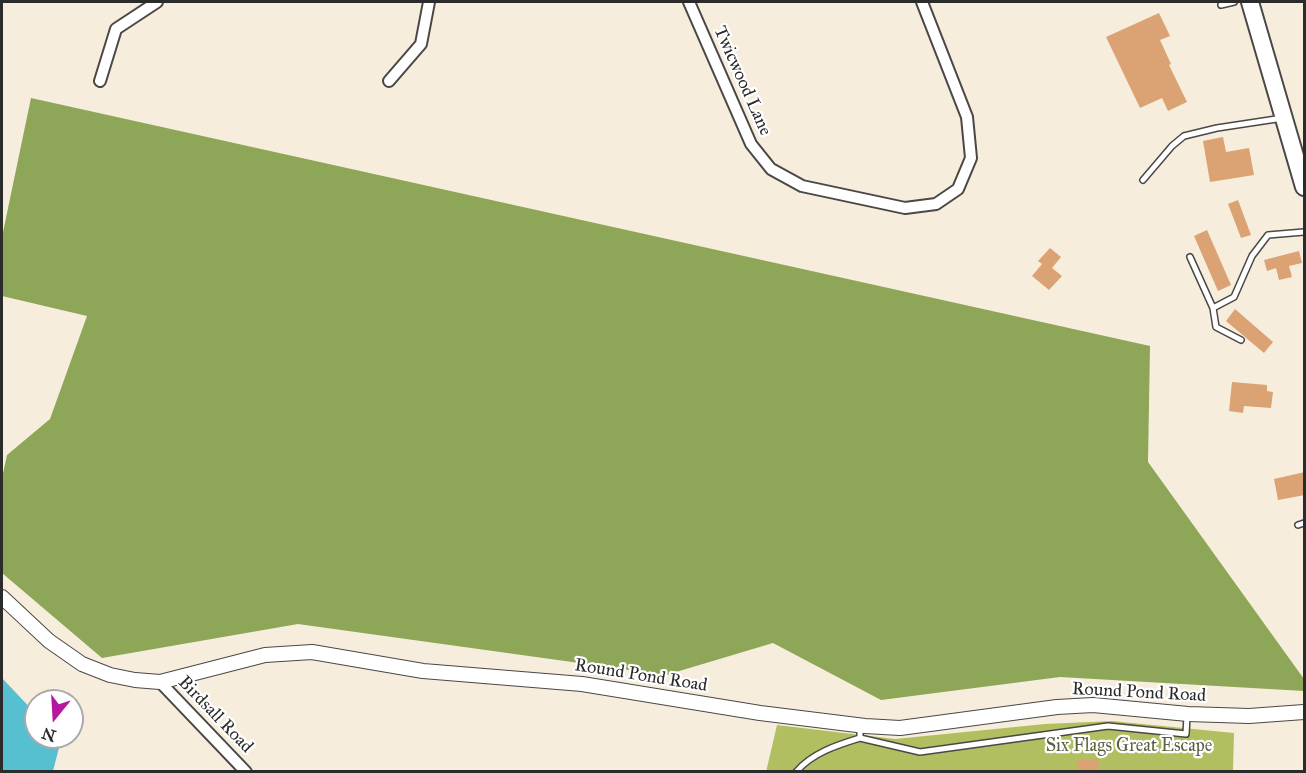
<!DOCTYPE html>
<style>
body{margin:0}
#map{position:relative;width:1306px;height:773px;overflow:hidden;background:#f7eddc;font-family:"IM FELL Great Primer",serif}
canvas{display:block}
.frame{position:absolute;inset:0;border:3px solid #2b2b2b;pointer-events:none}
.north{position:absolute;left:24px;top:689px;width:60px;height:60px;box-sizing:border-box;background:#fff;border:2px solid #aaa;border-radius:50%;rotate:198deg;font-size:16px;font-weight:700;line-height:24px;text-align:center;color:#2b2b2b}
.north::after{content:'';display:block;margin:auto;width:21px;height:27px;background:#b5179e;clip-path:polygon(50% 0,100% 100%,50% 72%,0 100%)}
</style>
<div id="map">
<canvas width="1306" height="773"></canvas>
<div class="frame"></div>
<div class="north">N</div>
</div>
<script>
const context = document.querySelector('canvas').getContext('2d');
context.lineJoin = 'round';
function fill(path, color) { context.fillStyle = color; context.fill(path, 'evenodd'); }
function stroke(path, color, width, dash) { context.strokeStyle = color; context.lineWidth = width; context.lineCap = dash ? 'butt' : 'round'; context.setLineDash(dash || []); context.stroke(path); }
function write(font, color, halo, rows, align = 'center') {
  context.font = font + ' "IM FELL Great Primer",serif'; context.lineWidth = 4.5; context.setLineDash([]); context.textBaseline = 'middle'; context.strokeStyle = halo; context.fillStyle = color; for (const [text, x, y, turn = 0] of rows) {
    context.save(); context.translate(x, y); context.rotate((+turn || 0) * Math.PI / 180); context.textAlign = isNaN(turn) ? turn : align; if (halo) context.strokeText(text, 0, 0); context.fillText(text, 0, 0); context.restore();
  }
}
fill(new Path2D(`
 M1112,721L1234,733L1233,771L766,772L777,725L895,739L1045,724Z`), '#b2bf61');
fill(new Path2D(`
 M31,98L1150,346L1148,462L1304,679V691L1060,677L881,700L773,643L666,675L298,624L102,658L2,573V478L7,455L50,419L87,316L2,296V237Z`), '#8da657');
fill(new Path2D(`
 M2,678L36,714V737H58L61,740L53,771H2Z`), '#56c0d1');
fill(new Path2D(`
 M1159,13L1170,36L1160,40L1171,64L1169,65L1187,102L1168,111L1162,98L1140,108L1106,37Z
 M1223,137L1226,152L1249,148L1254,175L1210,182L1203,141Z
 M1238,200L1251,235L1241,238L1228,204Z
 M1207,230L1231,285L1218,291L1194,236Z
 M1050,248L1061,257L1052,268L1062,276L1049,290L1032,276L1042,264L1038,261Z
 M1299,251L1302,263L1289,266L1292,277L1279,280L1276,268L1267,271L1264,260Z
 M1235,309L1273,342L1264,353L1226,321Z
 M1232,382L1267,385V391L1273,392L1271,408L1244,406L1243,413L1229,411Z
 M1305,472V495L1278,500L1274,479Z
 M1098,759L1099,771H1077V760Z`), '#dba274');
const lane = new Path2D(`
 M1221,5L1234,2
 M1143,180L1172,146L1184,136L1217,128L1283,118
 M1190,257L1213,308
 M1241,340L1216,327L1213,308L1234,297L1252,256L1268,235L1304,232
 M1298,525L1304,523
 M860,726V738L920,752L1108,726L1186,734L1187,716
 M796,772C812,753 837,745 860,738`);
const street = new Path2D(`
 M689,2L751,144L771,169L802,186L905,208L936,204L958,189L971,158L967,117L922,2
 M100,81L116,29L157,2
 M389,81L421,44L429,2
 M160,682L246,772`);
const secondary = new Path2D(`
 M2,597L49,641L82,664L110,675L135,680L160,682L265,655L312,652L423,671L582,684L760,713L865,726L900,728L1057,707L1093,705L1188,714L1249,716L1304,712`);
const primary = new Path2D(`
 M1250,2L1304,187`);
stroke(lane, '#4a4846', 8);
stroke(street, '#4a4846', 14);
stroke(secondary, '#4a4846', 16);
stroke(primary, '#4a4846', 20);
stroke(lane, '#fff', 5);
stroke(street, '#fff', 10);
stroke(secondary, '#fff', 14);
stroke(primary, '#fff', 16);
write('18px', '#2b2b2b', '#fff', [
 ["Twicwood Lane",742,81,66],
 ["Round Pond Road",641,676,9],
 ["Round Pond Road",1139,693,3],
 ["Birdsall Road",215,715,46]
]);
write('18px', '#5a5f3e', '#fff', [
 ["Six Flags Great Escape",1129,747]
]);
</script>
